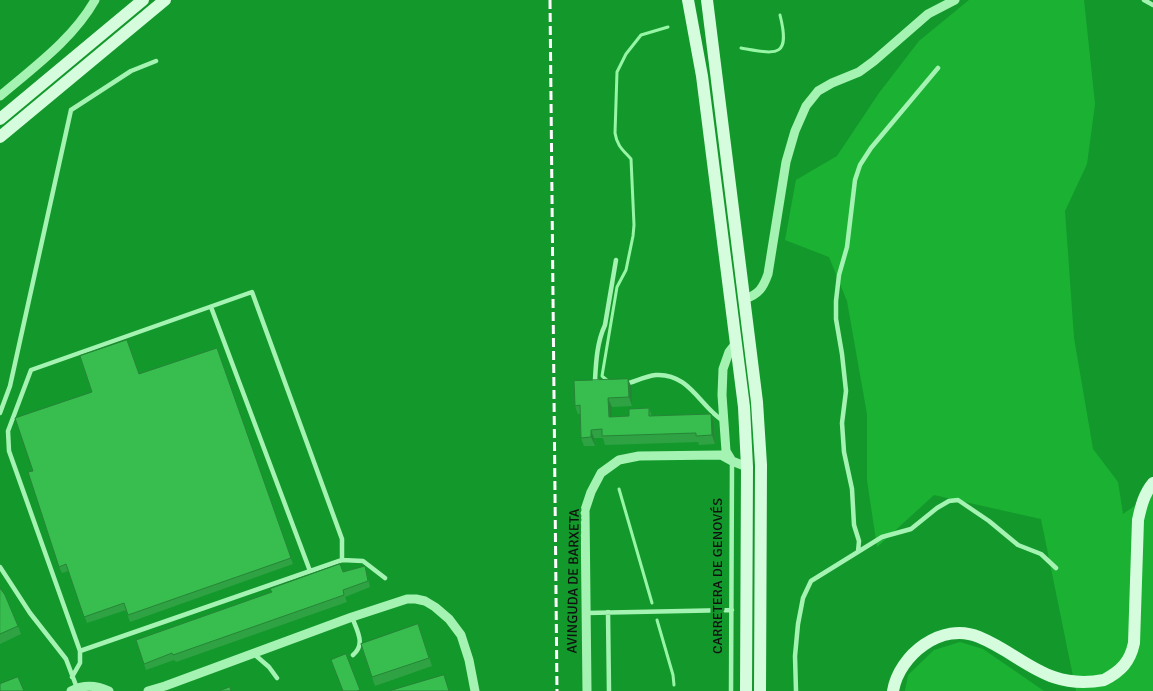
<!DOCTYPE html>
<meta charset="utf-8">
<style>
body{margin:0}
canvas{display:block;background:#13982b}
</style>
<canvas width="1153" height="691"></canvas>
<script>
const context = document.querySelector('canvas').getContext('2d');
context.lineJoin = 'round';
function fill(path, color) { context.fillStyle = color; context.fill(path, 'evenodd'); }
function stroke(path, color, width, dash) { context.strokeStyle = color; context.lineWidth = width; context.lineCap = dash ? 'butt' : 'round'; context.setLineDash(dash || []); context.stroke(path); }
function write(font, color, halo, rows, align = 'center') {
  context.font = font + ' Signika,sans-serif'; context.lineWidth = 5; context.setLineDash([]); context.textBaseline = 'middle'; context.strokeStyle = halo; context.fillStyle = color; for (const [text, x, y, turn = 0] of rows) {
    context.save(); context.translate(x, y); context.rotate((+turn || 0) * Math.PI / 180); context.textAlign = isNaN(turn) ? turn : align; if (halo) context.strokeText(text, 0, 0); context.fillText(text, 0, 0); context.restore();
  }
}
fill(new Path2D(`
 M969,0H1084L1095,104L1087,164L1065,211L1074,338L1093,449L1118,482L1123,514L1153,493V691H1076L1041,519L934,495L877,547L867,480V414L847,301L829,257L785,240L796,180L837,156L879,93L919,41Z
 M960,642L983,649L1044,691H905L908,675L934,650Z`), '#1bb234');
stroke(new Path2D(`
 M741,48C776,54 791,59 780,15
 M608,381L602,376L617,287L626,270L633,236L634,225L631,159C623,150 617,146 615,133L617,72L626,54L641,35L668,27
 M619,489L652,603
 M657,620L673,675L674,685`), '#97f6a5', 3);
stroke(new Path2D(`
 M1144,0L1153,5
 M211,307L310,571
 M599,382L595,380C596,362 597,342 605,325L616,260
 M626,384C636,381 646,376 656,375C689,373 700,406 722,420
 M0,413L10,386L71,110L131,71L156,61
 M858,552L859,541L854,525L852,489L844,452L842,423L846,391L842,354L836,319V301L839,275L847,247L855,180L860,165L871,148L938,68
 M0,567L30,613L66,659L77,688
 M608,612L609,691
 M586,613L732,610
 M352,617C357,631 366,644 353,655
 M80,651L9,451L8,431L31,370L252,292L342,539V560
 M254,654L269,667L277,678
 M72,677L80,663V651L342,560L363,561L385,578
 M731,691L732,461
 M796,691L795,656L798,624L803,598L811,581L882,537L911,529L937,508L949,501L958,500L989,521L1018,545L1041,554L1056,568`), '#a5f3b2', 4.5);
stroke(new Path2D(`
 M0,96C34,67 73,39 95,0
 M745,299C759,294 763,288 768,274L786,162L795,131L806,106L818,91L832,83L859,72L874,61L928,14L955,0
 M736,343L729,352L723,369L722,395L726,451L732,461L747,467
 M71,691C84,684 96,685 109,691
 M148,691L165,686L352,617L407,599H416L425,601L435,607L449,619L461,635L469,660L475,691
 M587,691L585,510L591,492L601,473L619,460L639,456L721,455L732,461`), '#a5f3b2', 9);
stroke(new Path2D(`
 M688,0L702,76L744,407L747,467L746,691
 M707,0L757,402L761,465L760,691
 M0,119L143,0
 M0,137L165,0
 M893,691C899,655 942,621 979,637C1023,655 1046,691 1104,680C1121,671 1130,662 1134,643L1138,520C1141,506 1144,494 1153,483`), '#d5fcdc', 12);
stroke(new Path2D(`
 M550,0L557,691`), '#fff', 3, [9, 4]);
fill(new Path2D(`
 M217,348L293,564L130,622L126,610L87,623L68,571L62,573L59,567L33,471L92,392L139,374Z
 M632,388V406L612,407V417L629,416L649,408L652,416L711,414L714,422L715,444L699,445L698,442L605,445L603,438H594L595,446H584L581,438L580,414H578L575,406Z
 M365,566L370,587L345,597L347,602L176,662L174,660L146,670L136,640L272,592Z
 M0,588L18,626L21,634L0,644Z
 M418,624L432,666L375,686L361,644Z`), '#2fa343');
fill(new Path2D(`
 M628,379L632,388V406L629,397Z
 M608,398L612,407V425L609,417Z
 M711,414L714,422L715,444L712,435Z
 M591,430L594,438L595,446L591,437Z`), '#268537');
const building = new Path2D(`
 M127,340L139,374L217,348L291,558L128,615L124,603L84,617L66,564L59,567L28,472L33,471L15,418L92,392L80,356Z
 M628,379L629,397L608,398L609,417L629,416V409L649,408V416L711,414L712,435L696,436V433L602,436V429L591,430V437L581,438L580,405L575,406L574,381Z
 M340,564L343,572L365,566L368,581L343,590L344,595L173,655L172,653L144,664L136,640L272,592L270,589Z
 M0,588L5,595L18,626L0,634Z
 M418,624L429,658L372,677L361,644Z
 M346,654L360,690L357,691H343L331,660Z
 M444,675L449,691H389Z
 M18,677L24,691H0V684Z
 M230,687L231,691H219Z`);
fill(building, '#37be4e');
stroke(building, '#268537', 1);
write('14px', '#111', '#13982b', [
 ["CARRETERA DE GENOVÉS",718,576,-90],
 ["AVINGUDA DE BARXETA",574,581,-89]
]);
</script>
